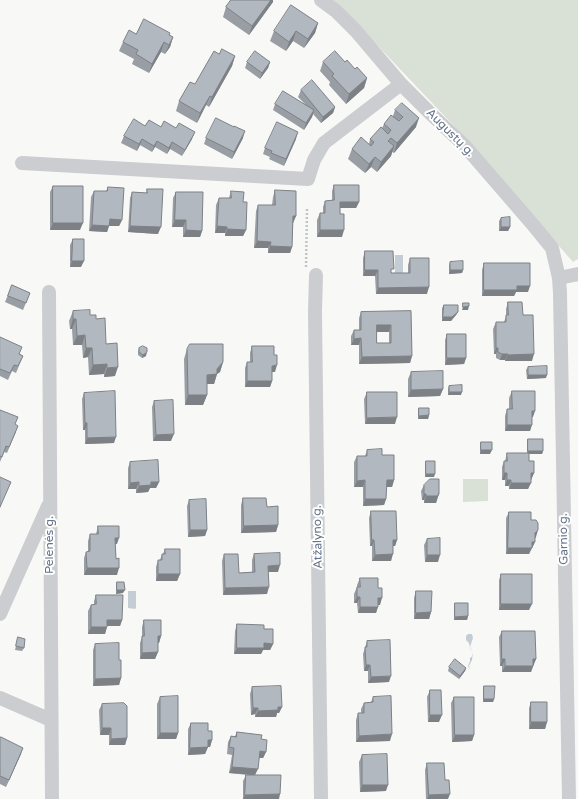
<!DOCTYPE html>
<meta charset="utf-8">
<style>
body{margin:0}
canvas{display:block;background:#f8f9f6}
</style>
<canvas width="578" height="799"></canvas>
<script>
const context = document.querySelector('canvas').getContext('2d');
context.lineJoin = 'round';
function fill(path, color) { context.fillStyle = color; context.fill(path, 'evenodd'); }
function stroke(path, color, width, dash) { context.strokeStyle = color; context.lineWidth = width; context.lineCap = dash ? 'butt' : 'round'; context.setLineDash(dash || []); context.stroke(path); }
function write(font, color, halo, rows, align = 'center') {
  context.font = font + ' "Varela Round",sans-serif'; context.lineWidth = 4; context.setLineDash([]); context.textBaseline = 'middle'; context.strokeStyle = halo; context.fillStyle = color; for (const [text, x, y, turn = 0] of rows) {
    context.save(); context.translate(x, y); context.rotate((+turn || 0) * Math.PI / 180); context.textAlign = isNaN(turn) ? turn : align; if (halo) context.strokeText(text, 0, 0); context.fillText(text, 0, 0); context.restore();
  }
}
fill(new Path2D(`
 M332,0H578V259L573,262L454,126L339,5Z
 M463,479H488V501L463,502Z`), '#d9e1d6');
fill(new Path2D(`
 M395,255H403V275H395Z
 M128,591H136V608L135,609L128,608Z
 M468,634H472L473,638L470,647L473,653L472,660L469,666L470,670L468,666L473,653L470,648L469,643L466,640V636Z`), '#c5cdd4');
stroke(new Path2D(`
 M306,267L307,209
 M470,659H473`), '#c1c3c6', 2.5, [2, 2]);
stroke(new Path2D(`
 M321,0L336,11L356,31L401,84L431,114L464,145L534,226L552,248L559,278L560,293L569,799
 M22,163L308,179L314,160L324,143L401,84
 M316,275L315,312L321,799
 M559,278L578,274
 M49,292L52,799
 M0,614L48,506
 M0,698L51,720`), '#cbcdd1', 14);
fill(new Path2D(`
 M231,0H273V2L249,35L223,17L226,7Z
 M318,23L315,33L304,48L293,41L286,51L270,41L274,31Z
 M136,34L169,35L173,37L170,47L165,54L161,52L149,73L132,64L134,59L119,51L123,42Z
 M219,54L235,56L232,66L209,107L206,105L197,123L176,111L179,101L195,84Z
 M247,62H270L268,68L260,79L245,68Z
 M323,62H345L355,69L367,78L364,88L346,104L329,85L330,82L320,71Z
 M301,90L335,107L333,113L321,123L313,114L312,117L304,130L273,110L275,104H305L298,97Z
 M395,110L416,127L394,153L392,152L391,156L377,172L371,167L365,173L348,159L352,149L369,144L370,139L382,128L384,124L393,116Z
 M145,126L161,127L192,139L182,156L170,149L167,154L155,147L152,152L140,145L137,151L121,143L124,136Z
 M234,127L243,138L232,159L204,144L206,138Z
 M296,139L284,166L269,159L270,157L263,154L265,148Z
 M334,185L359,202L356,208H340L342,237H317V220L320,213H323V207L325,201L332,200V191Z
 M53,186L80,230H50V192Z
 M108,187L122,220L119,226H109L107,232L89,231L91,197L94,191H106Z
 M147,189L158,234L128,232L130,198L132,192L146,193Z
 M275,190L296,216L293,223L292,247L290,253H268V248H254L256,211L258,205H272L273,197Z
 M231,191L243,202L246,230L243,236H225V233H215L216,205L219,198H229Z
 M176,192L202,231L200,237H183V227H172L173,198Z
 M501,218L510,227L508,231H499V221Z
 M73,239L81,267H70V245Z
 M365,251L392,273H408V265L410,258L427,294H376L375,276H363V258Z
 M450,262L463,270L462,273L449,274V265Z
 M484,263L528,292H516L514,296H482V270Z
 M12,285L30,293L23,310L5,302Z
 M508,302L523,315L532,361H505V360H500L496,358V354H494L493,329L496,322H504L506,316V309Z
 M444,305L458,312L456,315L451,321H442V308Z
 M73,311L90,315L96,319L106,344L115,376L104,377V374L89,375L88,357L83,358L82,345H73L72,329H70L69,321Z
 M411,311L412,356L410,363L359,364V345H351V336L354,330H359V318L361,312ZM377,332H389V343H377Z
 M447,334L466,358L464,364L445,365V340Z
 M0,337L20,354L23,356L16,373L12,371L8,380L0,376Z
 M252,346L275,372H272V381L270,387H245V368L247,362H250V353Z
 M139,348L146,356L142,358L138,355V352Z
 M187,349L223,362L220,372L217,374L214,384H207V395L203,405H185L184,359Z
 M528,367L546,378L527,379L526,370Z
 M411,372L443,389L440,396L408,397V379Z
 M449,386L461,395H448V389Z
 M512,391L533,417H532L530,431H505V416L507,409H509V398Z
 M367,392L395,424H365L364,399Z
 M84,393L114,443L85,444V430H83L82,399Z
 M154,401L171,441H153L152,407Z
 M419,408L429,415L428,419H418V412Z
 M0,410L15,424L16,432L7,453L4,452L0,462Z
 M528,439L543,451L542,454H529V461L534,473L531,480L528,489H509V486H505V480H502V467L504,461H505L507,453H527V442Z
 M481,442L490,454H480V445Z
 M367,450L382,455L394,480L392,487H386V499L384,505L363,506V487H354V462L357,456H365Z
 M426,461L434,477H425V464Z
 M130,462L159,482L156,488H150L148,492L136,493V489H128V468Z
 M424,485L438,495L436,503H424V500H422L421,491Z
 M243,498L267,507L278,525L276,532L241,533V505Z
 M189,500L207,530L205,536L188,537L187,506Z
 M371,511L397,540L395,546H393L391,561H372V546H370L369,518Z
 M509,512L531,520L536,537L535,538V542L532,548H531L529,554H506V518Z
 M98,526L117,544H115L117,575H84V558L86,552H88V541L90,534H96Z
 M427,539L438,562H425L424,545Z
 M165,549L180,574L177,581H156V567L158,560H160L162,554H163Z
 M224,554L239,573L252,572V560L254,554L278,572H268L267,594L223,595L222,561Z
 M501,574L529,610H499V580Z
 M360,578L378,588L380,605H378L376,613H358L357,603H354V594L357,587V585Z
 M117,582L123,593L116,594V586Z
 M416,591L431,612L429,619H414V598Z
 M96,595L122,620L120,626H107L105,634H88V611L91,605L94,604V601Z
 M455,603L468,616L467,620H454V606Z
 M144,620L161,636L159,643H158V652L155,659H140V643L142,637V627Z
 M237,624L264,629L273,644L270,650H263L261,654H234L235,631Z
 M502,631L536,659L531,672H502V666H500L499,637Z
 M18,637L24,648L22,651L15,650Z
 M367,641L389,682L368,683V671H364L363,654Z
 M95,644L119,660L121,678L119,685L93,686V650Z
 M449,667L466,668L465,671L459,679L448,671Z
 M484,686L494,699L493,702H483V689Z
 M252,687L282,707L279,713H277L276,717H255V714L251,715L250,694Z
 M430,690L439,722H428L427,697Z
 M160,697L178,733L176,739H157V704Z
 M373,697L390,741L356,742V720L358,713H361V709L364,703L371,702Z
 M454,697L474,735L472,741L452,742L451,703Z
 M531,702L547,722L545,729H529V708Z
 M102,704L127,738L125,745H109V735H100L99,710Z
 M191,723L208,731L212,740L210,747H208L205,754L188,755V729Z
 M237,732L261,739L266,752L263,758H259L255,775L279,799H243V781L246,775H248L229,773L232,755L227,754L228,742L231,736H235Z
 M0,739L21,754L6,787L0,784Z
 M362,755L386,791L360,792L359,762Z
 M427,763L448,799H426L425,770Z`), '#999ea5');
fill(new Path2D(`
 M271,0H273V2L249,35L252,26Z
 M318,23L315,33L304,48L308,39Z
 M296,31L293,41L286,51L289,42Z
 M173,37L170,47L165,54L169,45Z
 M164,42L161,52L149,73L152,64Z
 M235,56L232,66L209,107L212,97Z
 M270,62L268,68L260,79L262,73Z
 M367,78L364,88L346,104L349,94Z
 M210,96L206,105L197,123L200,113Z
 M335,107L333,113L321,123L323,117Z
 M314,110L312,117L304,130L306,123Z
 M419,118L416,127L394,153L397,143Z
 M245,131L243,138L232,159L234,152Z
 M195,132L192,139L182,156L185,150Z
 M298,132L296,139L284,166L286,159Z
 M142,139L140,145L137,151L139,144Z
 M157,141L155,147L152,152L154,146Z
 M172,142L170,149L167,154L169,148Z
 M394,146L391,156L377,172L381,162Z
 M375,157L371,167L365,173L369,164Z
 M340,202H359L356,208H337Z
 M293,216H296L293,223H291Z
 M110,219L122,220L119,226H107Z
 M175,220H186L183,227H172Z
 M53,223H83L80,230H50Z
 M92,225L109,226L107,232L89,231Z
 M130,226L161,227L158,234L128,232Z
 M217,226L227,227L225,233H215Z
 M501,227H510L508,231H499Z
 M227,229L246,230L243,236H225Z
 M186,230L202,231L200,237H183Z
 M320,230H344L342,237H317Z
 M257,241L271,242L268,248H254Z
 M270,246L292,247L290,253H268Z
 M72,261H84L81,267H70Z
 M365,270H378L375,276H363Z
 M450,270H463L462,273L449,274Z
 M517,286H530L528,292H516L514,296H482L484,290Z
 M429,287L427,294H376L378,288Z
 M469,306L468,310H462L463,307Z
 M458,312L456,315L451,321H442L443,317Z
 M73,319H76L72,329H70Z
 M377,325H391L389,332H375Z
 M85,335L82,345H73L77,336Z
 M361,338L359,345H351L354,339Z
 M86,348H92L88,357L83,358Z
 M496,348H498L496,354H494Z
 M147,352L146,356L142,358L143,355Z
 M502,354H508L505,360H500Z
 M534,354L532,361H505L508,355Z
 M412,356L410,363L359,364L362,357Z
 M447,358H466L464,364L445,365Z
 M223,362L220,372L217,374L214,384H203L207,375L217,369Z
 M107,364L104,374L89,375L93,365Z
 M277,365L275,372H270L272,366Z
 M118,367L115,376L104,377L107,368Z
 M528,375H547L546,378L527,379Z
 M247,381H272L270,387H245Z
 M443,389L440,396L408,397L411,390Z
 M449,392H462L461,395H448Z
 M188,395H207L203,405H185Z
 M532,411H535L533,417H530Z
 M429,415L428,419H418L419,416Z
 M397,417L395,424H365L367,418Z
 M85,423H87L85,430H83Z
 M507,425H532L530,431H505Z
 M174,434L171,441H153L156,435Z
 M116,437L114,443L85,444L87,438Z
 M481,450H492L490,454H480Z
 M528,451H543L542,454H527Z
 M504,473H507L505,480H502Z
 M531,473H534L531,480H528Z
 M426,474H435L434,477H425Z
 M365,480L363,487H354L357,481Z
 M387,480H394L392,487H384Z
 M507,480H511L509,486H505Z
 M139,482L136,489H128L130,483Z
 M151,482H159L156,488H150L148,492L136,493L139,486Z
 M511,483H531L528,489H509Z
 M424,494H426L424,500H422Z
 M439,494L436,503H424L426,496Z
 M365,499H386L384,505L363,506Z
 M278,525L276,532L241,533L244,526Z
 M190,530H207L205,536L188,537Z
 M538,530L536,537L533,540L535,533Z
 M115,538H119L117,544H113Z
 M372,540H374L372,546H370Z
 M393,540H397L395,546H390Z
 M532,542H535L529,554H506L508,548Z
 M393,554L391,561H372L375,555Z
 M427,555H440L438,562H425Z
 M280,565L278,572H266L268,566Z
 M87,568H119L117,575H84Z
 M158,574H180L177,581H156Z
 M269,587L267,594L223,595L225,588Z
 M117,590H125L123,593L116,594Z
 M357,597H360L357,603H354Z
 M378,598H382L380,605H376Z
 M501,604H532L529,610H499Z
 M360,607H378L376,613H358Z
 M431,612L429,619H414L416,613Z
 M468,616L467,620H454L455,617Z
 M107,620H122L120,626H105Z
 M91,627H107L105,634H88Z
 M158,636H161L159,643H155Z
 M264,643L273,644L270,650H263L261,654H234L237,648Z
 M158,652L155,659H140L142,653Z
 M502,659H505L502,666H500Z
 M533,659H536L533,666Z
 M366,665H370L368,671H364Z
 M505,666H533L531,672H502Z
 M466,668L465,671L459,679L460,676Z
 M391,676L389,682L368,683L371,677Z
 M121,678L119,685L93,686L95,679Z
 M484,699H494L493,702H483Z
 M278,707H282L279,713H277L276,717H255L258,711Z
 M253,708H258L255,714L251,715Z
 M430,715H442L439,722H428Z
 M531,722H547L545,729H529Z
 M102,728H111L109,735H100Z
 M160,733H178L176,739H157Z
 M392,734L390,741L356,742L359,736Z
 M455,735H474L472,741L452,742Z
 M127,738L125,745H109L111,739Z
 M208,740H212L210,747H205Z
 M208,747L205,754L188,755L190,748Z
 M23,748L21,754L6,787L9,780Z
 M260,751L266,752L263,758H257Z
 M232,767L258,769L255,775L229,773Z
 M362,785H388L386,791L360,792Z
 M280,794L279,799H243L245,795Z
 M450,794L448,799H427L429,795Z`), '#7d8186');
const building = new Path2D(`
 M231,0H271L252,26L226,7Z
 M291,5L318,23L308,39L296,31L289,42L274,31Z
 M144,19L170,33L169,35L173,37L169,45L164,42L152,64L136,54L138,50L123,42L129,30L136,34Z
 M222,49L235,56L212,97L210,96L200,113L179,101L190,82L195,84L214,51L219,54Z
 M255,51L270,62L262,73L247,62Z
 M335,51L345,62L347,60L355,69L357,67L367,78L349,94L332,76L334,74L323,62Z
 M312,80L335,107L323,117L301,90Z
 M283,91L314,110L306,123L275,104Z
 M402,103L419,118L397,143L391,138L388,141L394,146L381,162L375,157L369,164L352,149L361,137L371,146L374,142L370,139L381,127L388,134L391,130L384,124L391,115L399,121L403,117L395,110Z
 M216,118L234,127V126L245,131L234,152L206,138Z
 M134,119L145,126L149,120L161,127L164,121L176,128L179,123L195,132L185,150L172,142L169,148L157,141L154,146L142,139L139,144L124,136Z
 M277,122L298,132L286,159L271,153L272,151L265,148Z
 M334,185H359V202H340V214H344V230H320V213H325V201L334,200Z
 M53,186H83V223H53Z
 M108,187L124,188L122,220L110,219L109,226L92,225L94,191H107Z
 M147,189H163L161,227L130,226L132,192L147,193Z
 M275,190L296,191V216H293L292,247L270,246L271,242L257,241L258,205H275Z
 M231,191L244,192L243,202H247L246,230L227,229V227L217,226L219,198H231Z
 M176,192H203L202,231L186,230V220H175Z
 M510,217V227H501V218Z
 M73,239H84V261H72Z
 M365,251H393L394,269H391V273H410V258H429V287L378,288V270H365Z
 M463,261V270H450V262Z
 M484,263H530V286H517V290H484Z
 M12,285L30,293L26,303L8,296Z
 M508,302H522L523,315H533L534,354L508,355V354H502L498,352V348H496V322H506V315H508Z
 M463,303H469V306L463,307Z
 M444,305H458V312L452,317H443Z
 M90,310V315H96V319L105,318L106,344L117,343L118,367L107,368V364L93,365L92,348H86L85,335L77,336L76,319H73V311Z
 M411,311L412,356L362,357L361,338L354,339V330H361V312ZM377,325H391V343H377Z
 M447,334H466V358H447Z
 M0,337L22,347L19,354L23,356L18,366L14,365L10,373L0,369Z
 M190,344H223V362L217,369V374L207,375V395H188L187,349Z
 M143,346L147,348V352L143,355L139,352V348Z
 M252,346H274V355H277V365L272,366V381H247V362H252Z
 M547,366V375H528V367Z
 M443,371V389L411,390V372Z
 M462,385V392H449V386Z
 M115,391L116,437L87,438V423H85L84,393Z
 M512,391H535V411H532V425H507V409H512Z
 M367,392H397V417L367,418Z
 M173,400L174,434L156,435L154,401Z
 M419,408H429V415L419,416Z
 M0,410L18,417L15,424L18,426L9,447L6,446L2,457L0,456Z
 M528,439H543V451H528Z
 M481,442H492V450H481Z
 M382,449V455H394V480H387L386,499H365V480L357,481V456H367V450Z
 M507,453H529V461H534V473H531V483H511V480H507V473H504V461H507Z
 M158,460L159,482H151V485L139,486V482L130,483V462Z
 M426,461H435V474H426Z
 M0,477L11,482L0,507Z
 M430,479H439V494H438V496H426V494H424V485Z
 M243,498H266L267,507L278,506V525L244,526Z
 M206,499L207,530H190L189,500Z
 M371,511H396L397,540H393V554L375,555L374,540H372Z
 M509,512H531V520H536L538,523V530L535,533V542H532V548H508Z
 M98,526H119V538H115L116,559L119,558V568H87L86,552L90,551V534H98Z
 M440,538V555H427V539Z
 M165,549H180V574H158V560H162V554H165Z
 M280,553V565L268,566L269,587L225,588L224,554H238L239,573L255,572L254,554Z
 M501,574H532V604H501Z
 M360,578H378V588H382V598H378V607H360V597H357V587H360Z
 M117,582H124L125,590H117Z
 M416,591H432L431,612L416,613Z
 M96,595H123L122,620H107V627H91V605L96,604Z
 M455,603H468V616L455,617Z
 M144,620H161V636H158V652L142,653V636H144Z
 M237,624L264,625V629H273V644L264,643V648H237Z
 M502,631H535L536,659H533V666H505V659H502Z
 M18,637L25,639L24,648L16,646Z
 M390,640L391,676L371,677L370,665H366L365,647H367V641Z
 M119,643V660H121V678L95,679V644Z
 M455,659L466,668L460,676L449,667Z
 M281,686L282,707H278V710L258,711V708H253L252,687Z
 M484,686H495L494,699H484Z
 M430,690H441L442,715H430Z
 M178,696V733H160V697Z
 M391,696L392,734L359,736L358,713H364V703L373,702V697Z
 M454,697H474V735H455Z
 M531,702H547V722H531Z
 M124,703L127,706V738L111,739V728H102V704Z
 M191,723H208V731H212V740H208V747L190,748Z
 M237,732L262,735L261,739L267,740L266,752L260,751L258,769L232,767L234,748L229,747L231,736L236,737Z
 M1,737L23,748L9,780L0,776V739Z
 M387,754L388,785H362V755Z
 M427,763H444L445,780H449L450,794L429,795Z
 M246,775H281L280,794L245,795Z`);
fill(building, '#b2b8c0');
stroke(building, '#7d8186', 1);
write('12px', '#657489', '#fff', [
 ["Augustų g.",450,133,45],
 ["Atžalyno g.",318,537,-91],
 ["Garnio g.",564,539,-91],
 ["Pelenės g.",50,545,-90]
]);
</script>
